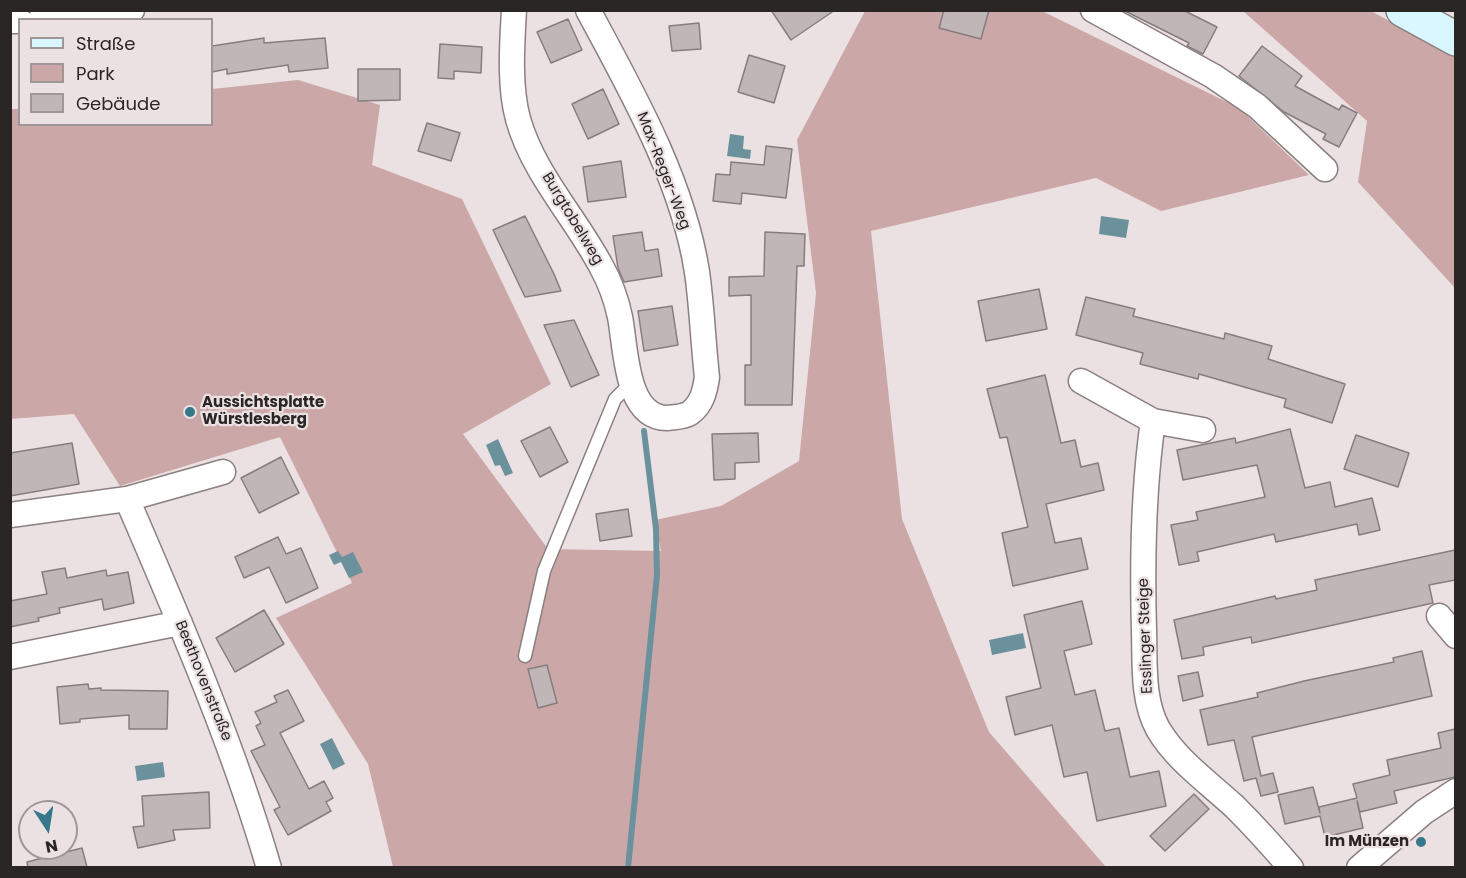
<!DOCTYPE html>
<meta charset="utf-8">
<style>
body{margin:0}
#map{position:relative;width:1466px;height:878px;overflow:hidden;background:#ece1e2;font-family:Poppins,sans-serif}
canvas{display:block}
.frame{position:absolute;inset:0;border:12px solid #2a2626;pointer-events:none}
.legend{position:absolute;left:18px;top:18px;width:195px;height:108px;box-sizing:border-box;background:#ece1e2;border:2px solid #9e9697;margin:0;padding:8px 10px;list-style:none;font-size:18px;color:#2a2626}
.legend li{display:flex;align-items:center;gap:12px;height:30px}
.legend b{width:30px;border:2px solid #9e9697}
.north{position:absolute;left:18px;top:800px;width:60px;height:60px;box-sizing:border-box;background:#ece1e2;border:2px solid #9e9697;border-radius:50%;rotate:168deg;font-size:16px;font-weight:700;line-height:24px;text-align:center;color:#2a2626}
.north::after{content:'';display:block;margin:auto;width:21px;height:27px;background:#36788a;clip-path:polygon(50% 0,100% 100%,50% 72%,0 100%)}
</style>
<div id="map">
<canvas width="1466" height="878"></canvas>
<div class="frame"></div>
<ul class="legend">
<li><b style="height:8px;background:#daf6fe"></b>Straße</li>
<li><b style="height:16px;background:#cba7a8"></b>Park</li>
<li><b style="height:16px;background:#c1b6b7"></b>Gebäude</li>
</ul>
<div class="north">N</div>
</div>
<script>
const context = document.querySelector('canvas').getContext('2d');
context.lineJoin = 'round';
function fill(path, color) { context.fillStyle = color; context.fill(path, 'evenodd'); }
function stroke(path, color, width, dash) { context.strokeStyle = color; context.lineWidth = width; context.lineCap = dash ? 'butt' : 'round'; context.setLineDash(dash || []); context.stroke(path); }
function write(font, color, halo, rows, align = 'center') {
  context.font = font + ' Poppins,sans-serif'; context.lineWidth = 4.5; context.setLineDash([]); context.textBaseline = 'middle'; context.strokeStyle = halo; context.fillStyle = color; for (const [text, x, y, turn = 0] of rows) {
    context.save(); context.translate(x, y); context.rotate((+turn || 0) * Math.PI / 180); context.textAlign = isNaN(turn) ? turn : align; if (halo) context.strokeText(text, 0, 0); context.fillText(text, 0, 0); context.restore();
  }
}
fill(new Path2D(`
 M1040,10L1239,108L1309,175L1161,211L1096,178L871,231L902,519L989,732L1106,867H393L368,764L276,618L352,583L280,437L120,486L74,414L11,419V109H19L20,124H212V89L298,80L380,105L372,165L462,199L551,384L463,434L548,549L661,551L655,520L721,506L799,461L816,293L797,140L865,11Z
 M1243,11H1371L1455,57V288L1358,182L1367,121Z`), '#cba7a8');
fill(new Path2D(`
 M730,134L744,136L743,149L751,150L750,159L727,156Z
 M1101,216L1129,220L1126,238L1099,234Z
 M498,439L513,473L505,476L500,465L495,466L486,445Z
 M338,551L342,557L353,552L363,572L349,578L341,562L334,565L329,555Z
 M1023,633L1026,648L992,655L989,640Z
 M332,738L345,764L333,770L320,744Z
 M163,762L165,777L137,781L135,766Z`), '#6b919d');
stroke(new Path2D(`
 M628,868L657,575L656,529L644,431`), '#6b919d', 6);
const building = new Path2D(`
 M771,10H835L791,40Z
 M944,10H989L981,39L939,28Z
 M1123,10H1183L1217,27L1203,54L1187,46L1189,43Z
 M568,19L582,50L551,63L537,32Z
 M699,23L701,49L672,51L669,26Z
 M264,38V43L325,38L328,68L289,72L288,65L227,74V69L212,72V46Z
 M440,44L482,47L481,73L454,71V79L438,78Z
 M1262,46L1302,76L1295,86L1339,110L1342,105L1357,113L1339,147L1323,139L1326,134L1284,112L1239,76Z
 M749,55L785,66L774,103L738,92Z
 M358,69H400V100L358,101Z
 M603,89L619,124L588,139L572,104Z
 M427,123L460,133L451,161L418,151Z
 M766,146L792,149L786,198L742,193L741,204L713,201L716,174L730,175L731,162L764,165Z
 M621,161L626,197L588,202L583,167Z
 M525,216L554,274L561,291L525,297L493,230Z
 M642,232L645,251L658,249L662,276L624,282L618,268L613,236Z
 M765,232L805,234L804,266H797L792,405H745V365H751V295L729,296V277L764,276Z
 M1039,289L1047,329L986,341L978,301Z
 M1086,297L1135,309L1133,316L1224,339L1225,333L1272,346L1268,359L1345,384L1332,423L1284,407L1286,399L1199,374L1198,379L1140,364L1143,353L1076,335Z
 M672,306L678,345L644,351L638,311Z
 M574,320L599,375L571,387L544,325Z
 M1045,375L1061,443L1075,440L1081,467L1098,463L1104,490L1046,504L1055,543L1081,538L1088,569L1013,586L1002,533L1028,527L1007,437L1000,438L987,389Z
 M550,427L568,462L540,477L521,441Z
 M1290,429L1305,488L1330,482L1335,507L1372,498L1380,530L1359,535L1357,524L1276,542L1274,534L1197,552L1199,561L1179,565L1171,525L1198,520L1196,512L1265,497L1257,465L1183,480L1177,450L1235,438L1236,443Z
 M758,433L759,462L735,463V479L714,480L712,434Z
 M1356,435L1409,453L1398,487L1344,469Z
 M72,443L79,484L10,496V453Z
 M281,457L299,493L259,513L241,478Z
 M628,509L632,536L600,541L596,514Z
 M278,537L286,554L301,548L318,588L286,603L269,567L244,578L235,557Z
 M1455,550V580L1429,585L1433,603L1252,643L1251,637L1203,647L1204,655L1182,659L1174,620L1275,596L1276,599L1317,590L1315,580Z
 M65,568L67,578L106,570L107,576L128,572L134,603L104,610L102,599L59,608L60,613L38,618L39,621L10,627V601L47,594L42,572Z
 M1082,601L1092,644L1064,651L1075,695L1095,690L1105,731L1119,728L1130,777L1159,771L1166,806L1097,821L1087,772L1064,777L1052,725L1015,735L1006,697L1041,688L1024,615Z
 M264,610L284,644L235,672L216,638Z
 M1422,651L1432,696L1252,737L1261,776L1273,773L1278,792L1261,796L1256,778L1244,781L1234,740L1208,745L1200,710L1258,697L1257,693L1304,681L1394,662L1393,658Z
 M547,665L557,703L538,708L528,669Z
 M1198,672L1203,696L1183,701L1178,676Z
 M88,684L89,689L101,688V690L168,691L167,729H129V715L80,719V722L60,724L57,687Z
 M288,690L304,721L280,733L309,789L324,781L333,798L326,802L331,811L288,835L274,810L280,807L251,751L265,745L256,726L261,723L255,712L277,702L274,696Z
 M1455,729V777L1394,791L1397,803L1360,812L1357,801L1363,828L1325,837L1320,816L1285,824L1278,795L1313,787L1320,813L1319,807L1357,798L1353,784L1390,775L1387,760L1441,748L1438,733Z
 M209,792L210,828L173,830L175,840L138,848L133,827L144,826L142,796Z
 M1194,794L1209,809L1165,851L1150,836Z
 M82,848L87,867H28L27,862Z`);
fill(building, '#c1b6b7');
stroke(building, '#877d7e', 1.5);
const service = new Path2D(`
 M525,656L544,571L615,399L631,383`);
const minor = new Path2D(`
 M514,10C512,45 509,86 518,119C533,173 575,217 601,266C610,282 616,298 620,317C626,347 625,419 668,418C675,417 684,417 690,413C702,404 705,391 707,377C703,342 702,307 697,272C683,181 631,90 588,10
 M1093,10L1213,76L1257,106L1325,169
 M40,20L132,10
 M10,21H20
 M1081,381L1153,421L1203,430
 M1153,421C1143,490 1142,560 1144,631C1145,663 1142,700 1158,729C1177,761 1208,782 1235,807C1254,826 1273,847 1291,868
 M127,499L223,472
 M10,515L127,499C179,620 232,741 269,868
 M1439,616L1456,636
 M10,657L180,623
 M1359,868L1424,812L1456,791`);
const secondary = new Path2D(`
 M1403,10L1456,39`);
stroke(service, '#8a8080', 15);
stroke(minor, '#8a8080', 27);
stroke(secondary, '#8a8080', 36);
stroke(service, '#fff', 12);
stroke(minor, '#fff', 24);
stroke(secondary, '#daf6fe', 33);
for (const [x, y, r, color] of [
 [190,412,6,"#36788a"],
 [1421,842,6,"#36788a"]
]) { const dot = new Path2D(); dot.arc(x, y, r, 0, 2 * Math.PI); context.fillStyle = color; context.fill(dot); stroke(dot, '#ece1e2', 2); }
write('15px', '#2a2626', '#ece1e2', [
 ["Max-Reger-Weg",663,171,69],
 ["Burgtobelweg",572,219,59],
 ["Esslinger Steige",1146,636,-92],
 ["Beethovenstraße",203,681,68]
]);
write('bold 15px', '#2a2626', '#ece1e2', [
 ["Aussichtsplatte",202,403],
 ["Würstlesberg",202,420],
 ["Im Münzen",1409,842,"right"]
], 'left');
</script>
